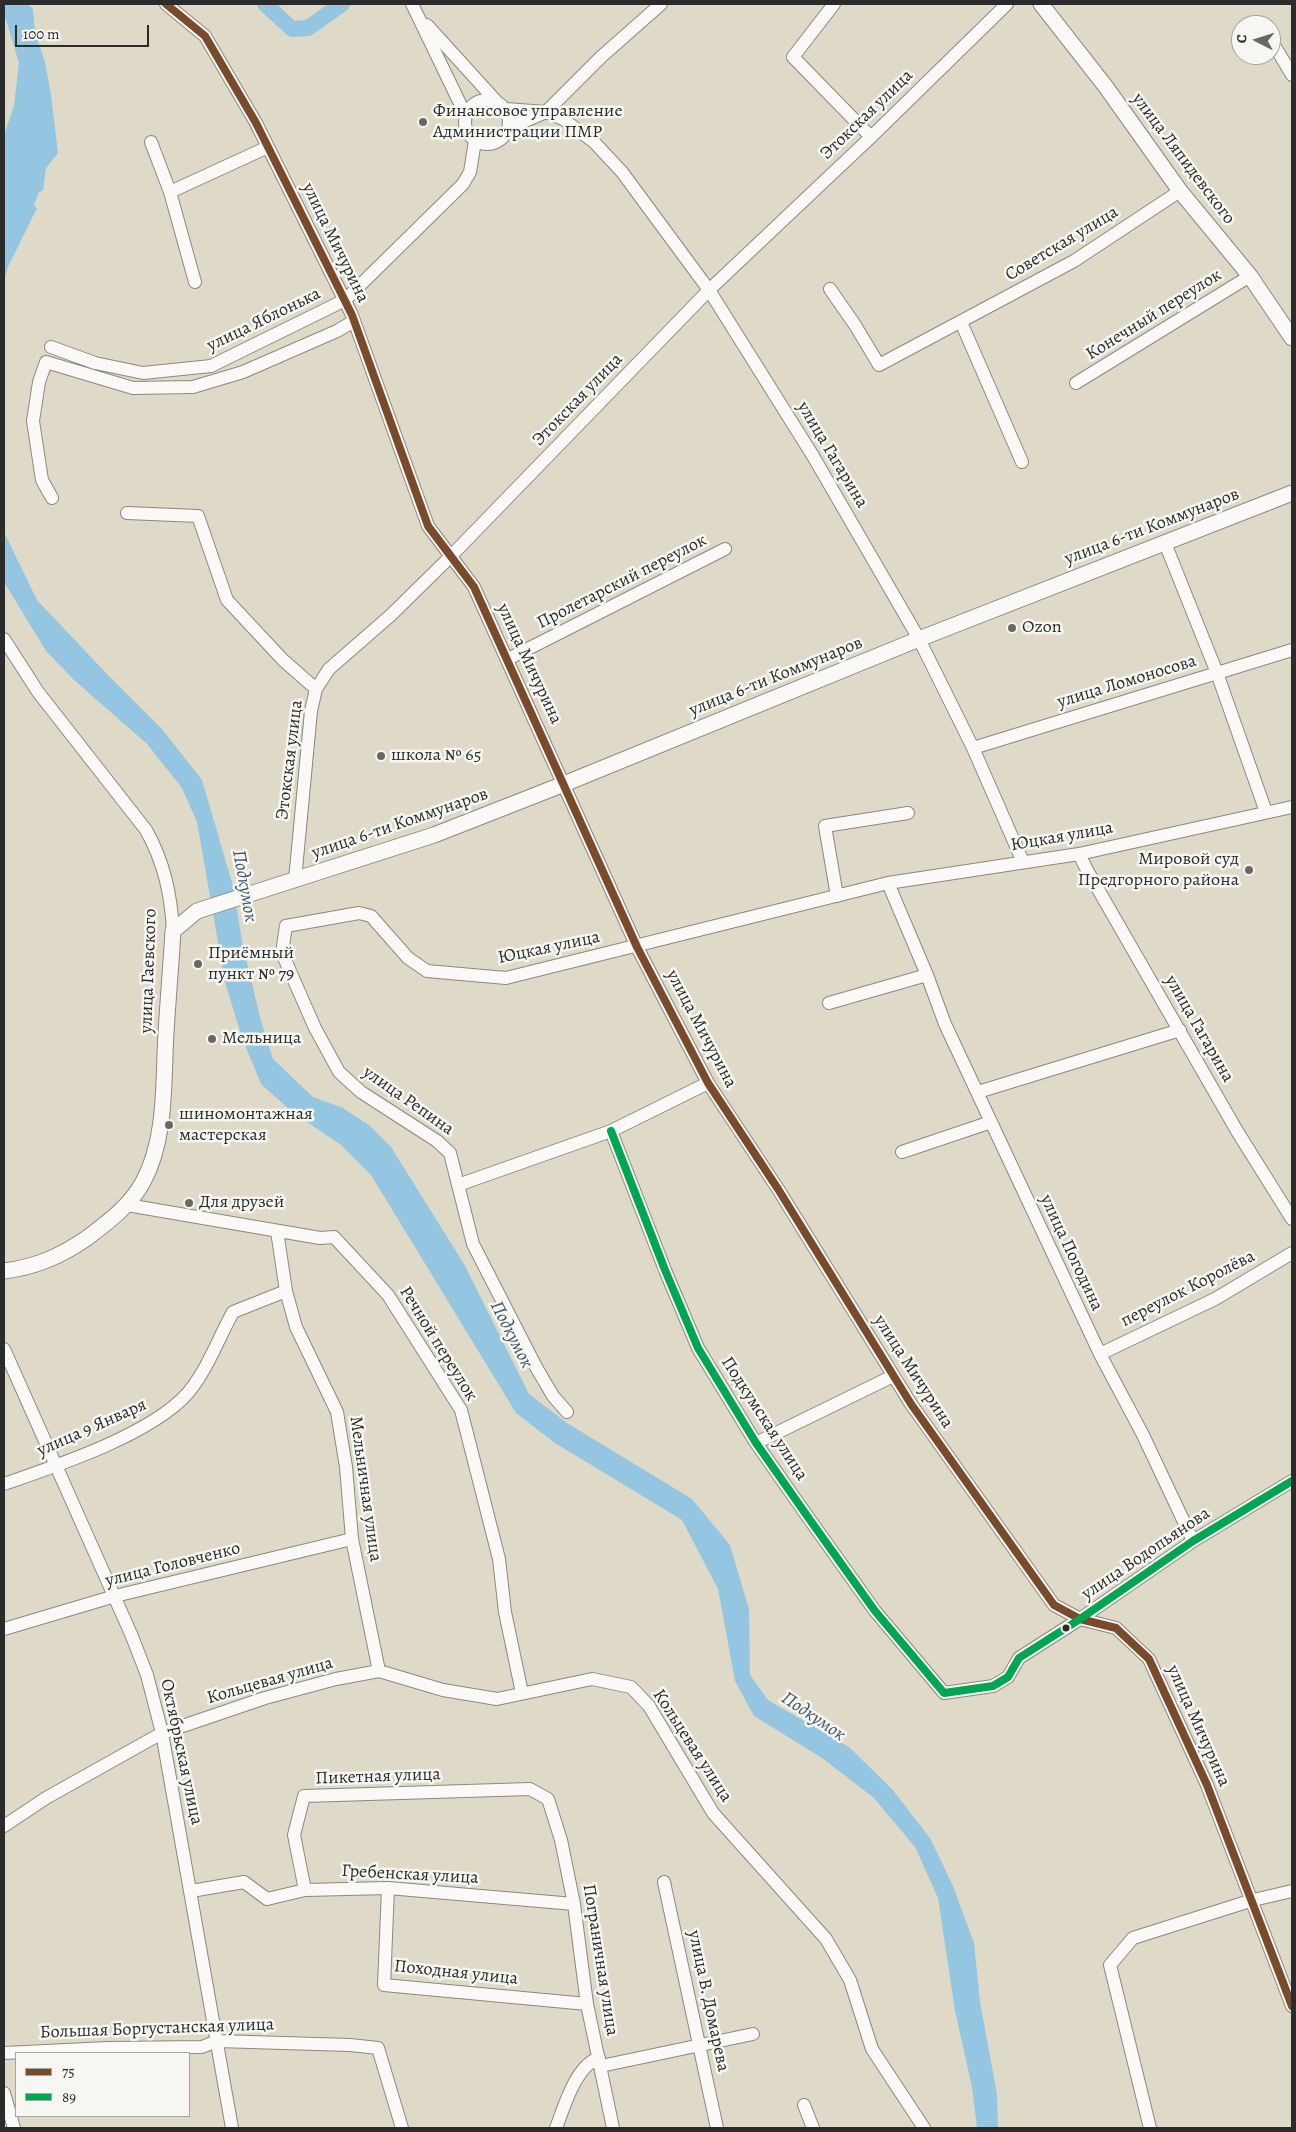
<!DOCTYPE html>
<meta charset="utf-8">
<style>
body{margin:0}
#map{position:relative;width:1296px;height:2132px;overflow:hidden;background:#dfdac8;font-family:Alegreya,serif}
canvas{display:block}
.frame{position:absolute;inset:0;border:5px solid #2b2b2b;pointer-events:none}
.legend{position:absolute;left:15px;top:2052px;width:175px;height:65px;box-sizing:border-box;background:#f6f6f2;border:1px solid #a5a5a2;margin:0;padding:6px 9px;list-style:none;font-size:15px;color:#2b2b2b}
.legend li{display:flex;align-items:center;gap:10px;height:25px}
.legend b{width:25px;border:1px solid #a5a5a2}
.north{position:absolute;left:1231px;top:15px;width:50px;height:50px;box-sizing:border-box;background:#f6f6f2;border:1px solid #a5a5a2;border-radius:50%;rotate:275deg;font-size:14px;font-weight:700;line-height:20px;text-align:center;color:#2b2b2b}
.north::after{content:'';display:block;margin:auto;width:18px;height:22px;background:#6a6862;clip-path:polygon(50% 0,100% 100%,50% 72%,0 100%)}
.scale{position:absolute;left:15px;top:25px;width:134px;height:22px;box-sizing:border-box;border:2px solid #2b2b2b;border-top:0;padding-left:6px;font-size:15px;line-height:18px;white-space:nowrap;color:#2b2b2b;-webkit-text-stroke:4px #f6f6f2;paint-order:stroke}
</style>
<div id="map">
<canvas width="1296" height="2132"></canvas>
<div class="frame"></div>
<ul class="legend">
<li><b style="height:6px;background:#7a4b2a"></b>75</li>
<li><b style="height:6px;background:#00a651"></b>89</li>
</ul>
<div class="north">С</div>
<div class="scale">100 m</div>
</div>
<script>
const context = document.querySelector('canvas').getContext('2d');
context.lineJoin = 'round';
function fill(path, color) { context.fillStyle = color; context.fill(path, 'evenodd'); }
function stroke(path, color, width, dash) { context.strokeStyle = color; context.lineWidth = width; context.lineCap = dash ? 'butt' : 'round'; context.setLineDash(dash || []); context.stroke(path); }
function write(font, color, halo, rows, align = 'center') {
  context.font = font + ' Alegreya,serif'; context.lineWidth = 5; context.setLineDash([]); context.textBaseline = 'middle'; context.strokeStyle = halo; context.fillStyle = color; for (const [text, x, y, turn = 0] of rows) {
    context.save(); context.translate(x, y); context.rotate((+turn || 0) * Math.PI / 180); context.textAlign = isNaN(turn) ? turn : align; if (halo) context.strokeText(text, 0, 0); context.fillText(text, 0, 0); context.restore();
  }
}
fill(new Path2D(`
 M4,4H28L33,9L35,32L45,62L51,95L58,153L46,168L43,191L39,192L34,205L37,208L8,267L4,282V136L14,105L19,63L4,13Z
 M4,532L37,600L106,673L162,729L202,780L233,886L243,946L261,1021L273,1059L313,1097L343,1108L370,1126L391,1147L464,1264L529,1394L567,1423L692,1499L730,1545L749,1609L750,1675L768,1700L849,1747L892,1789L930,1838L953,1886L974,1943L980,2002L997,2094L998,2128H977L972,2087L955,2011L938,1898L915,1847L874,1798L822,1758L754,1716L735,1681L718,1589L682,1520L555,1443L516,1413L371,1175L341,1145L291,1111L261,1084L242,1038L225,982L197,822L182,788L147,744L74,680L46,651L4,582Z`), '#94c6e2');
stroke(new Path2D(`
 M265,4L292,29L308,28L342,4`), '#94c6e2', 16);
const minor = new Path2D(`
 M166,4L205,36L256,123L352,315L428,526L474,587L637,947L708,1083L778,1189L911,1404L1054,1605L1080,1619L1116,1628L1149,1659L1207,1785L1292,2006
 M412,4L466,116
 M834,4L793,57L871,137
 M427,25L496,101
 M1271,40L1292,75
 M465 122a22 22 0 1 1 44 0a22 22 0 1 1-44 0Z
 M506,109L546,112L563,119L594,142L622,172L709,290L813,456L919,639L973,748L1023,862
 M509,128L546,112L601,57L661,4
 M151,142L170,192L195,282
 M170,192L268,147
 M830,289L855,325L879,365L1074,261L1180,191
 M961,322L1022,462
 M51,347L95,363L143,373L211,366L345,300L463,184L470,172L475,141
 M1076,383L1250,276
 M52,498L42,480L33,421L39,382L46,362L133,388L193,387L243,372L337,331L354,321
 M127,513L198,516L227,600L283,660L316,689
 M1165,543L1217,673L1266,812
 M4,639L38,692L146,830C164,862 171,894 173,931
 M508,659L725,549
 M973,748L1292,650
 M1079,854L1087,870L1237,1131L1292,1219
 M295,880L311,711L316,689L329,669L391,615L452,555L709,290L871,137L1007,4
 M888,883L927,975L945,1024L1100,1354L1143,1435L1193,1541
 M837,896L825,826L908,813
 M829,1003L927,975
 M978,1092L1180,1030
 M611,1131L665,1270L698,1348L756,1443L810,1520L875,1611L944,1693L993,1686L1008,1677L1019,1658L1080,1619L1193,1541L1292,1481
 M902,1152L991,1122
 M458,1185L611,1131L708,1083
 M127,1205L320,1238L334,1237L388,1295L461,1410L499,1559L505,1612L522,1693
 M286,1291L296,1327L337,1412L346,1467L352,1539L379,1671
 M4,1349L131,1634L147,1675L162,1733L232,2128
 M1100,1354L1215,1299L1292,1253
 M567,1412L553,1396L536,1367L473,1244L450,1153L437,1141L361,1092L339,1072L315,1028L282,953L286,926L359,913L371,916L408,958L427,971L506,978L888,883L1079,854L1292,807
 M756,1443L893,1376
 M4,1484C56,1466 150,1435 187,1394C207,1371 218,1339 233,1312L286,1291L277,1231
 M4,1629L115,1596L352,1539
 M4,1826L46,1798L162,1733L265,1698L336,1679L379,1671L443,1690L497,1699L592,1679L631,1687L649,1706L713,1813L826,1939L850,1980L872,2049L924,2128
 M664,1882L717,2128
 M388,1888L384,1985L587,2004
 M305,1890L294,1835L304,1796L530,1789L548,1799L561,1840L574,1904L587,2004L613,2128
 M191,1891L244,1882L267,1899L305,1890L388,1888L574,1904
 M4,2053L108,2048L202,2047L217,2041L350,2045L378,2048L402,2128
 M601,2066L753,2034
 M4,2093L14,2128
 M804,2105L813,2128
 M556,2128C564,2107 576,2065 599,2058
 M1150,2128L1110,1965L1133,1938L1253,1900L1292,1891`);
const major = new Path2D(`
 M1041,4L1106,87L1180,191L1250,276L1292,338
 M4,1271C36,1267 61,1256 87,1238C108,1222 130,1206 143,1182C167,1138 163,1081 166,1033C168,999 171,965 173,931L197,911L434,835L564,784L919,639L1292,493`);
stroke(minor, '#8b887f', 14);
stroke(major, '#8b887f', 17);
stroke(minor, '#faf9f7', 12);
stroke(major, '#faf9f7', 15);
stroke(new Path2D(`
 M166,4L205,36L256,123L352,315L428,526L474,587L637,947L708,1083L778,1189L911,1404L1054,1605L1080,1619L1116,1628L1149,1659L1207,1785L1292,2006`), '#7a4b2a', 8);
stroke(new Path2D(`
 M611,1131L665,1270L698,1348L756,1443L810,1520L875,1611L944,1693L993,1686L1008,1677L1019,1658L1080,1619L1193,1541L1292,1481`), '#00a651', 8);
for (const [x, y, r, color] of [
 [423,122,5,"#6a6862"],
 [1012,628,5,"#6a6862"],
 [381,756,5,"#6a6862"],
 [1249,870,5,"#6a6862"],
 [198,964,5,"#6a6862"],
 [212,1039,5,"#6a6862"],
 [169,1125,5,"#6a6862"],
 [189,1203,5,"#6a6862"],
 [1066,1628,4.5,"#2b2b2b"]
]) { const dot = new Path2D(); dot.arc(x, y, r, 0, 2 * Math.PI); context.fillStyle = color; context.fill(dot); stroke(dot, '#f6f6f2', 2); }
write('18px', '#2b2b2b', '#f6f6f2', [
 ["Финансовое управление",433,112],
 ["Администрации ПМР",433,133],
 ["Ozon",1022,628],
 ["школа № 65",391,756],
 ["Мировой суд",1239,860,"right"],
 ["Предгорного района",1239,881,"right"],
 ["Приёмный",208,954],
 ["пункт № 79",208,975],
 ["Мельница",222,1039],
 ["шиномонтажная",179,1115],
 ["мастерская",179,1136],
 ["Для друзей",199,1203]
], 'left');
write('18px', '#2b2b2b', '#f6f6f2', [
 ["Этокская улица",867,115,-44],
 ["улица Ляпидевского",1183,159,53],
 ["улица Мичурина",335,243,64],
 ["Советская улица",1062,244,-31],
 ["Конечный переулок",1154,315,-32],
 ["улица Яблонька",264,320,-26],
 ["Этокская улица",578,400,-46],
 ["улица Гагарина",832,455,59],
 ["улица 6-ти Коммунаров",1152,527,-21],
 ["Пролетарский переулок",622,582,-27],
 ["улица Мичурина",529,664,65],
 ["улица 6-ти Коммунаров",776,677,-22],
 ["улица Ломоносова",1127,682,-17],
 ["Этокская улица",290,760,-83],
 ["улица 6-ти Коммунаров",400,824,-19],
 ["Юцкая улица",1062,837,-10],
 ["Юцкая улица",549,948,-12],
 ["улица Гаевского",149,971,-88],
 ["улица Мичурина",701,1029,62],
 ["улица Гагарина",1199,1029,60],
 ["улица Репина",408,1101,35],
 ["улица Погодина",1071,1253,65],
 ["переулок Королёва",1188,1289,-27],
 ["Речной переулок",438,1344,58],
 ["улица Мичурина",913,1372,57],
 ["Подкумская улица",764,1419,57],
 ["улица 9 Января",92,1428,-24],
 ["Мельничная улица",365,1489,82],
 ["улица Водопьянова",1146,1554,-34],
 ["улица Головченко",173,1565,-14],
 ["Кольцевая улица",270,1681,-16],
 ["улица Мичурина",1198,1726,66],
 ["Кольцевая улица",692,1746,57],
 ["Октябрьская улица",181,1752,78],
 ["Пикетная улица",378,1777,-2],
 ["Гребенская улица",410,1875,3],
 ["Пограничная улица",600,1960,81],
 ["Походная улица",456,1973,6],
 ["улица В. Домарева",708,2001,78],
 ["Большая Боргустанская улица",157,2029,-2]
]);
write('italic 19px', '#415765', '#f6f6f2', [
 ["Подкумок",244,886,80],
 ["Подкумок",511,1335,63],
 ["Подкумок",813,1717,34]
]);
</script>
